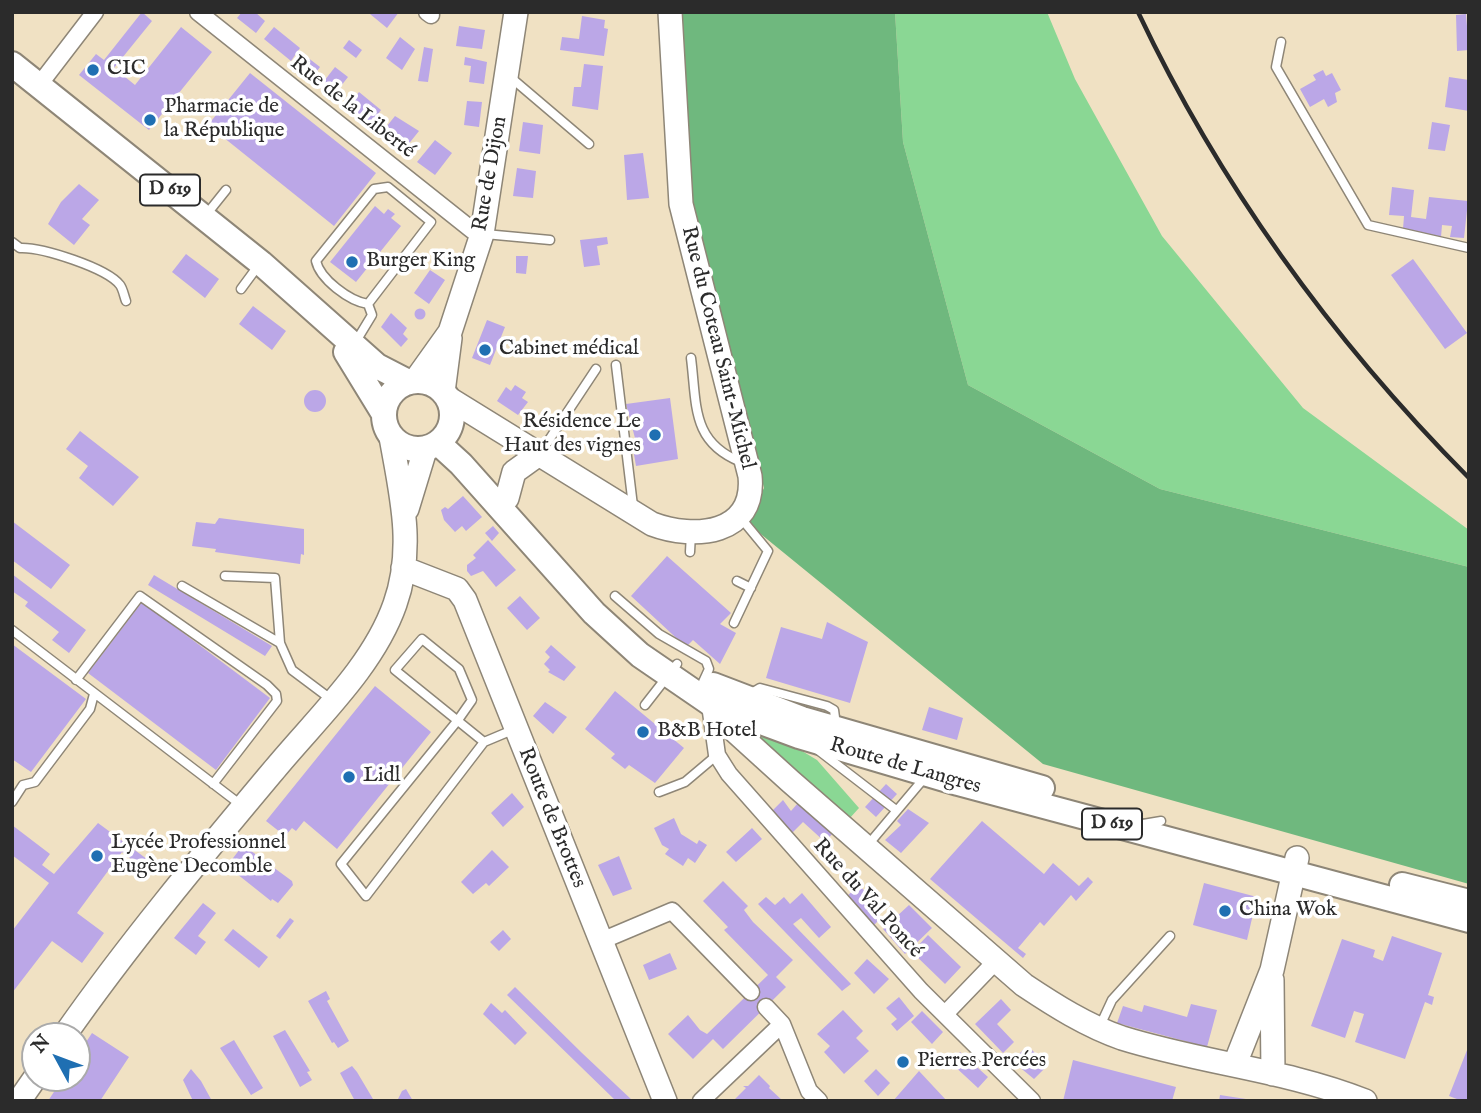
<!DOCTYPE html>
<meta charset="utf-8">
<style>
body{margin:0}
#map{position:relative;width:1481px;height:1113px;overflow:hidden;background:#f0e1c3;font-family:"IM FELL English",serif}
canvas{display:block}
.frame{position:absolute;inset:0;border:14px solid #2b2b2b;pointer-events:none}
.north{position:absolute;left:21px;top:1022px;width:70px;height:70px;box-sizing:border-box;background:#fff;border:2px solid #aaa;border-radius:50%;rotate:311deg;font-size:19px;font-weight:700;line-height:28px;text-align:center;color:#2b2b2b}
.north::after{content:'';display:block;margin:auto;width:24px;height:32px;background:#1f6fb2;clip-path:polygon(50% 0,100% 100%,50% 72%,0 100%)}
</style>
<div id="map">
<canvas width="1481" height="1113"></canvas>
<div class="frame"></div>
<div class="north">N</div>
</div>
<script>
const context = document.querySelector('canvas').getContext('2d');
context.lineJoin = 'round';
function fill(path, color) { context.fillStyle = color; context.fill(path, 'evenodd'); }
function stroke(path, color, width, dash) { context.strokeStyle = color; context.lineWidth = width; context.lineCap = dash ? 'butt' : 'round'; context.setLineDash(dash || []); context.stroke(path); }
function write(font, color, halo, rows, align = 'center') {
  context.font = font + ' "IM FELL English",serif'; context.lineWidth = 7; context.setLineDash([]); context.textBaseline = 'middle'; context.strokeStyle = halo; context.fillStyle = color; for (const [text, x, y, turn = 0] of rows) {
    context.save(); context.translate(x, y); context.rotate((+turn || 0) * Math.PI / 180); context.textAlign = isNaN(turn) ? turn : align; if (halo) context.strokeText(text, 0, 0); context.fillText(text, 0, 0); context.restore();
  }
}
fill(new Path2D(`
 M895,12H1047L1075,79L1162,236L1303,408L1469,530V567L1160,489L968,385L903,142Z
 M740,721L777,736L817,760L859,808L849,819Z`), '#8ad794');
fill(new Path2D(`
 M670,12H895L903,142L968,385L1160,489L1469,567V884L1043,764L746,522L764,488L693,202Z`), '#6fb87e');
fill(new Path2D(`
 M142,12L152,21L114,68L135,85L181,27L212,52L149,130L79,75L96,54L104,60Z
 M242,12H255L265,21L256,33L237,18Z
 M371,12H399L387,28L370,14Z
 M1466,14L1469,50L1457,51L1456,15Z
 M582,16L605,20L604,28L608,29L604,56L560,50L562,37L579,39Z
 M459,26L485,30L482,49L456,46Z
 M274,27L300,48L291,61L264,39Z
 M400,37L415,49L402,70L386,58Z
 M349,40L362,50L356,58L343,48Z
 M424,47L433,49L428,82L418,81Z
 M307,57L320,67L312,78L299,67Z
 M465,57L487,62L484,84L469,82L471,66L464,65Z
 M584,64L603,66L598,110L572,106L574,87H581Z
 M335,67L348,77L334,95L321,85Z
 M1323,70L1326,76L1332,73L1341,90L1335,93L1337,102L1328,107L1324,99L1310,107L1300,89L1316,80L1313,75Z
 M250,73L376,173L334,226L208,125Z
 M1449,77L1469,80V111L1445,107Z
 M359,92L381,110L371,124L348,106Z
 M467,101L482,102L479,127L464,125Z
 M395,116L419,131L407,146L383,131Z
 M523,122L543,125L540,154L519,151Z
 M1432,122L1450,125L1445,151L1428,149Z
 M435,140L452,153L435,175L417,162Z
 M643,153L649,198L627,200L624,155Z
 M517,168L536,171L533,198L513,196Z
 M79,184L99,200L82,219L90,225L74,245L48,224L61,202Z
 M1392,187L1414,190L1411,217L1426,219L1429,197L1468,201L1464,238L1450,237L1452,226L1442,225L1441,237L1403,229L1404,216L1389,215Z
 M375,206L384,214L388,209L395,214L391,218L401,226L356,282L330,262Z
 M607,237L608,244L597,246L600,265L584,267L580,240Z
 M186,254L219,279L205,298L172,272Z
 M516,256H528L526,274L516,273Z
 M1413,259L1467,333L1445,349L1391,275Z
 M430,270L445,280L429,304L414,293Z
 M253,306L286,331L272,350L239,324Z
 M414.5 314a5.5 5.5 0 1 1 11 0a5.5 5.5 0 1 1-11 0Z
 M391,313L407,328L403,334L408,339L401,347L381,327Z
 M487,320L505,327L490,365L472,358Z
 M515,385L526,392L522,398L528,402L518,415L497,401L506,387L511,391Z
 M304 401a11 11 0 1 1 22 0a11 11 0 1 1-22 0Z
 M670,398L678,459L636,466L632,443L636,442L626,404Z
 M80,431L139,477L113,506L79,478L88,466L66,449Z
 M463,496L482,517L466,531L462,526L455,532L444,520L441,510L445,507L448,509Z
 M219,518L304,529V555L301,554L300,564L215,552L216,549L192,546L196,522L215,524Z
 M12,521L70,565L51,589L12,560Z
 M493,526L499,533L492,541L485,533Z
 M488,540L516,570L496,587L483,571L471,576L467,571V565L476,558L473,555Z
 M667,556L731,613L720,624L736,633L720,664L693,640L686,647L631,596Z
 M12,574L86,630L69,653L52,640L59,632L25,606L28,602L12,591Z
 M154,575L272,646L265,656L148,585Z
 M520,596L540,618L527,630L507,608Z
 M142,602L270,698L216,770L88,673Z
 M827,622L868,642L850,703L766,678L781,627L822,639Z
 M12,644L86,699L31,772L12,759Z
 M551,645L576,667L564,681L548,672L550,670L544,664L550,657L545,652Z
 M375,686L431,732L337,849L304,821L296,831L292,828L285,836L266,821Z
 M615,691L684,748L655,783L629,765L625,769L611,758L615,754L585,729Z
 M545,702L567,717L553,734L533,716Z
 M929,707L963,718L957,740L922,730Z
 M886,784L897,794L876,817L865,807Z
 M512,793L524,807L503,827L491,813Z
 M783,800L791,811L798,803L833,833L825,842L803,822L788,837L772,811Z
 M908,809L929,823L901,853L885,840L901,825L897,821Z
 M674,818L681,834L697,844L699,840L707,845L695,863L688,858L683,866L665,854L669,849L662,845L654,828Z
 M982,821L1044,874L1053,863L1079,886L1088,877L1093,882L1076,901L1071,895L1044,926L1040,922L1018,948L1026,954L1023,958L930,879Z
 M98,823L155,865L149,873L122,852L77,913L104,933L82,963L52,941L12,993V931L49,883L12,855V825L50,854L42,865L54,874Z
 M752,828L762,839L736,862L726,852Z
 M243,845L292,881L293,885L278,903L272,899L271,901L227,866Z
 M492,850L509,867L489,886L486,883L473,894L461,882Z
 M619,856L632,889L613,896L598,865Z
 M723,881L748,906L744,910L753,922L793,960L776,977L786,987L723,1049L713,1039L693,1059L668,1034L688,1015L700,1030L707,1034L768,975L724,930L728,927L703,901Z
 M1204,883L1257,897L1247,940L1193,925Z
 M859,885L875,902L870,906L881,918L872,927L845,898Z
 M802,893L831,927L819,938L801,918L793,924L851,984L842,991L758,904L766,897L775,905L784,897L790,904Z
 M203,903L216,913L198,936L206,942L196,955L174,938Z
 M909,905L932,928L905,954L883,929Z
 M290,918L294,921L280,939L276,936Z
 M233,929L268,957L259,968L224,940Z
 M503,930L511,939L499,951L490,942Z
 M928,935L961,967L945,984L912,952Z
 M1392,936L1442,953L1428,995L1434,997L1432,1005L1425,1002L1405,1059L1355,1042L1364,1014L1354,1011L1345,1038L1311,1026L1342,939L1375,950L1373,957L1383,961Z
 M670,953L677,969L649,980L643,965Z
 M867,959L889,979L874,994L854,973Z
 M515,987L582,1053L633,1101H616L507,995Z
 M326,991L330,999L327,1001L349,1041L338,1048L334,1042L332,1043L308,1001Z
 M899,997L914,1016L897,1031L891,1024L897,1019L886,1008Z
 M1001,999L1011,1010L997,1024L1014,1042L1003,1053L975,1024Z
 M491,1003L502,1013L505,1010L527,1033L515,1045L483,1014Z
 M1191,1004L1217,1010L1207,1047L1117,1023L1123,1006L1142,1012L1144,1005L1187,1017Z
 M843,1010L863,1031L856,1038L869,1051L844,1074L824,1052L830,1046L817,1034Z
 M922,1011L943,1032L932,1044L911,1022Z
 M285,1030L310,1071L307,1072L312,1080L300,1087L273,1036Z
 M92,1033L129,1057L125,1063L100,1101H48L63,1078H77V1056Z
 M234,1040L263,1088L251,1095L220,1048Z
 M1469,1045V1101H1462L1449,1096Z
 M1023,1050L1028,1055L1032,1050L1044,1062V1069L1034,1079L1012,1061Z
 M960,1052L988,1077L978,1088L951,1063Z
 M1073,1060L1176,1087L1172,1101H1063Z
 M352,1066L357,1072L373,1099L355,1101L340,1073Z
 M191,1069L201,1081L212,1101H193L183,1080Z
 M876,1069L890,1083L878,1096L864,1081Z
 M919,1071L947,1101H893Z
 M759,1075L770,1086L769,1088L783,1101L735,1099L746,1088L743,1086H748Z
 M406,1089L413,1101H397L402,1091Z
 M1220,1095L1246,1099V1101H1219Z`), '#bba7e7');
const lane = new Path2D(`
 M1281,42L1276,67L1368,225L1469,248
 M509,76L589,144
 M206,215L226,190
 M485,234L550,240
 M12,242L20,248C42,247 107,268 120,285C123,289 124,296 126,301
 M241,289L258,266
 M355,343L372,315L368,304L431,222L388,187L374,189L316,261C320,279 349,301 368,304
 M691,358C697,405 691,442 741,462
 M616,365L633,506
 M541,452L596,369
 M690,552L691,533
 M225,576L275,578L280,643L292,670L332,700
 M737,581L751,588
 M182,586L280,643
 M615,596L659,634L706,661L709,669L703,682
 M734,623L768,551L740,517
 M12,630L241,805
 M76,680L140,596L267,685L276,694L277,701L213,784
 M750,694L760,688L827,706L834,710L836,725
 M645,705L677,664
 M484,742L395,670L422,639L459,669L472,700L458,720L341,864L366,896L484,742L515,729
 M818,750L896,810
 M659,792L685,782L717,755
 M12,802L23,785L35,782L90,709L94,694
 M1143,824L1161,821
 M867,846L926,776
 M1099,1028L1112,1000L1170,936`);
const street = new Path2D(`
 M198,12L472,230L482,234
 M427,12L431,15
 M39,85L95,12
 M710,705L717,755L729,774L921,991L1032,1101
 M601,941L672,911L751,992
 M766,1007L782,1024L809,1091L819,1101
 M945,1014L996,961
 M701,1101L782,1024`);
const secondary = new Path2D(`
 M415,381L450,332L482,234L516,12
 M443,392L450,338
 M448,398L652,524C694,540 756,535 750,476L681,204L670,12
 M507,498L514,472L539,454
 M407,509L425,450
 M403,568L457,589L465,600L665,1101
 M710,703L725,722L790,781L1024,985C1054,1005 1087,1026 1122,1038C1202,1063 1287,1070 1365,1101
 M1272,980L1273,1074
 M64,1036C129,943 202,856 274,770C316,719 373,667 395,604C415,548 401,493 391,437
 M1235,1064L1272,970L1297,858
 M19,1101L35,1078`);
const primary = new Path2D(`
 M12,64L261,263L377,366L408,382
 M346,352L384,414
 M384 415a34 34 0 1 1 68 0a34 34 0 1 1-68 0Z
 M438,443L461,464L594,613L640,655L710,703L799,736L958,783L1469,920
 M713,685L802,719L1042,788
 M1402,885L1469,902`);
stroke(lane, '#8e8677', 11);
stroke(street, '#8e8677', 19);
stroke(secondary, '#8e8677', 26);
stroke(primary, '#8e8677', 28);
stroke(lane, '#fff', 8);
stroke(street, '#fff', 16);
stroke(secondary, '#fff', 23);
stroke(primary, '#fff', 24);
stroke(new Path2D(`
 M1138,12C1220,185 1334,342 1469,478`), '#2b2b2b', 4.5);
for (const [x, y, r, color] of [
 [93,70,7,"#1f6fb2"],
 [150,120,7,"#1f6fb2"],
 [352,262,7,"#1f6fb2"],
 [485,350,7,"#1f6fb2"],
 [655,435,7,"#1f6fb2"],
 [643,732,7,"#1f6fb2"],
 [349,777,7,"#1f6fb2"],
 [97,856,7,"#1f6fb2"],
 [1225,911,7,"#1f6fb2"],
 [903,1062,7,"#1f6fb2"]
]) { const dot = new Path2D(); dot.arc(x, y, r, 0, 2 * Math.PI); context.fillStyle = color; context.fill(dot); stroke(dot, '#fff', 2.5); }
for (const [x, y, w] of [
 [170,190,60],
 [1112,824,60]
]) { const box = new Path2D(); box.roundRect(x - w / 2, y - 15.5, w, 31, 5); context.fillStyle = '#fff'; context.fill(box); stroke(box, '#2b2b2b', 2); }
write('bold 19px', '#2b2b2b', null, [
 ["D 619",170,190],
 ["D 619",1112,824]
]);
write('21px', '#2b2b2b', '#fff', [
 ["CIC",107,70],
 ["Pharmacie de",164,108],
 ["la République",164,132],
 ["Burger King",366,262],
 ["Cabinet médical",499,350],
 ["Résidence Le",641,423,"right"],
 ["Haut des vignes",641,447,"right"],
 ["B&B Hotel",657,732],
 ["Lidl",363,777],
 ["Lycée Professionnel",111,844],
 ["Eugène Decomble",111,868],
 ["China Wok",1239,911],
 ["Pierres Percées",917,1062]
], 'left');
write('21px', '#2b2b2b', '#fff', [
 ["Rue de la Liberté",352,108,38],
 ["Rue de Dijon",491,174,-80],
 ["Rue du Coteau Saint-Michel",717,348,76],
 ["Route de Langres",905,767,16],
 ["Route de Brottes",551,818,68],
 ["Rue du Val Poncé",867,899,48]
]);
</script>
